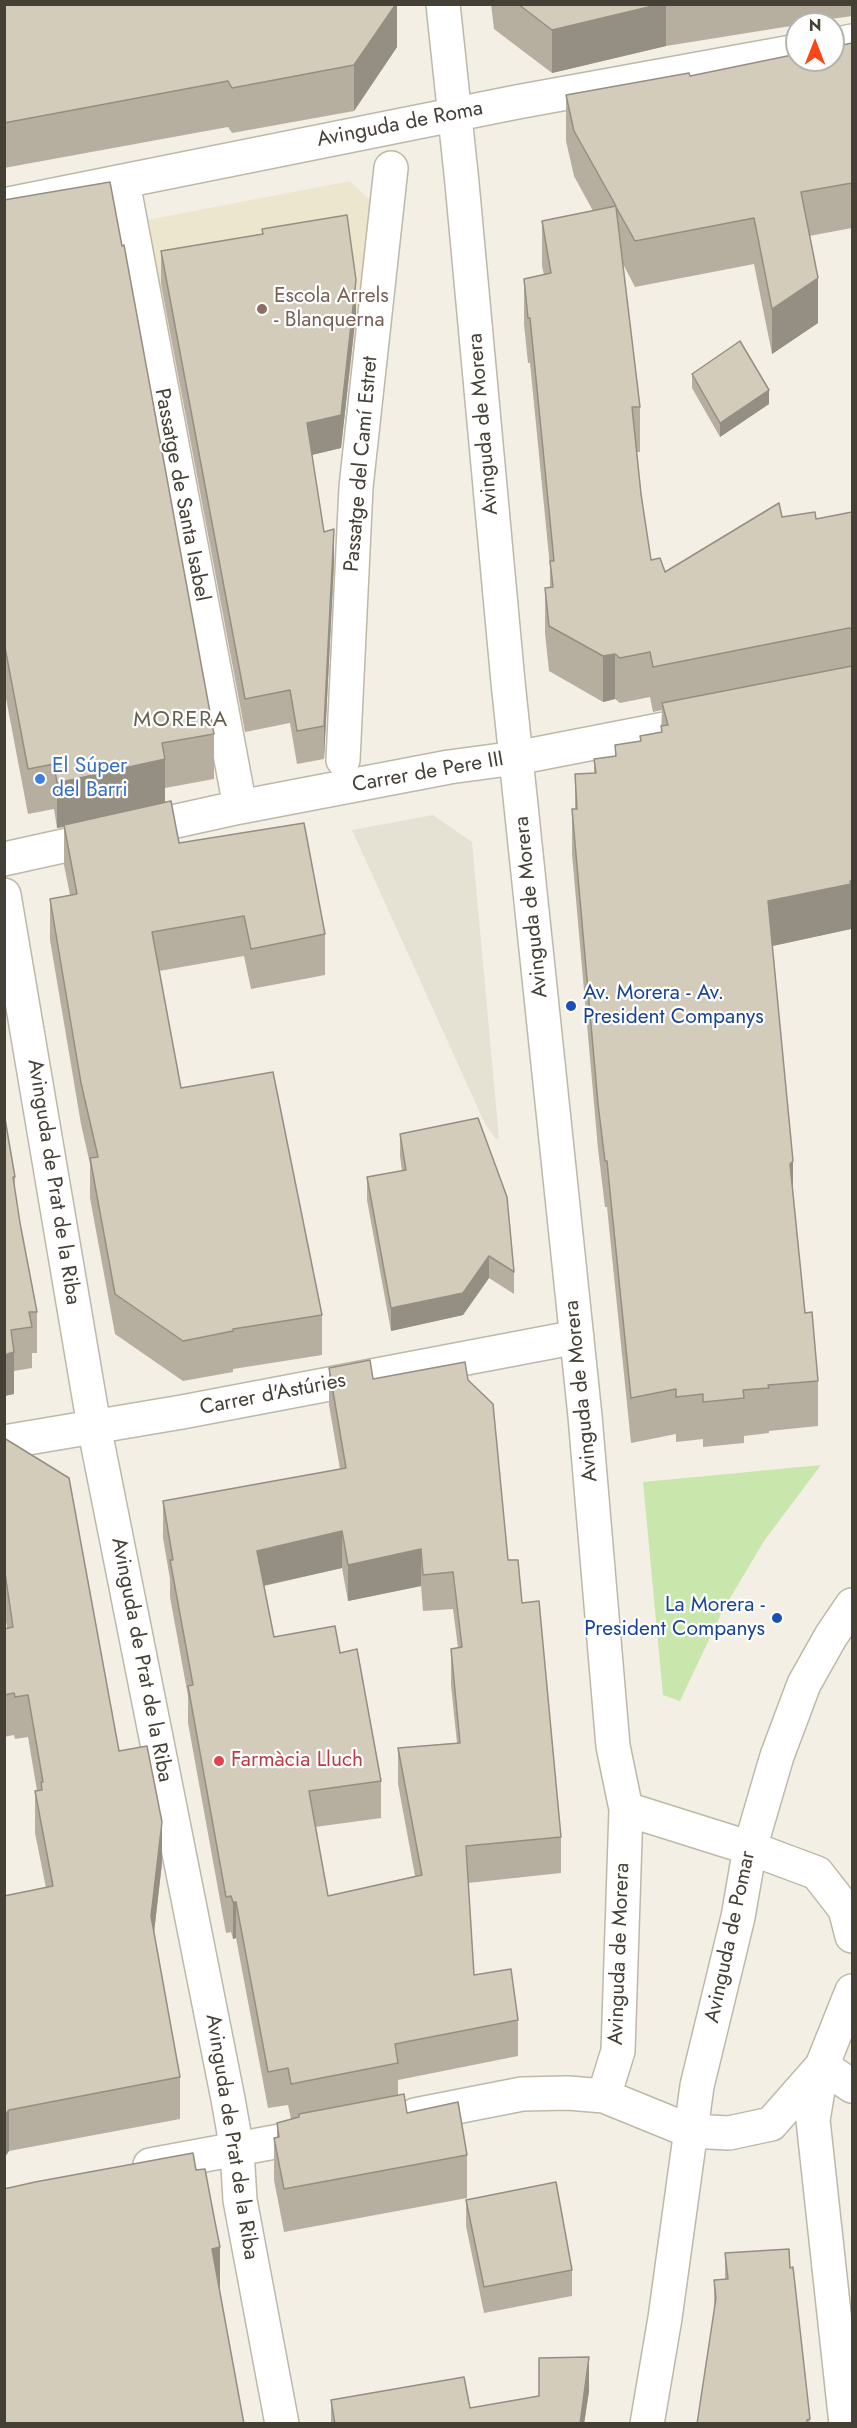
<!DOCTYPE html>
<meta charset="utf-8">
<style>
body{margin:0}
#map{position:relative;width:857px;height:2428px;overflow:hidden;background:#f3efe5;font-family:Jost,sans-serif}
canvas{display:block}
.frame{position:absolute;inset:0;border:6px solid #454035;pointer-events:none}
.north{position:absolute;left:785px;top:12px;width:60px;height:60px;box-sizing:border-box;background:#fff;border:2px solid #b5b3ae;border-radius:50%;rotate:0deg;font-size:16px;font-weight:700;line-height:24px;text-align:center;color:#454035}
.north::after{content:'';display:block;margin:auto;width:21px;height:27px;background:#fa4614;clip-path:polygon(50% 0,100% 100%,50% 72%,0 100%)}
</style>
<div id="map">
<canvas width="857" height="2428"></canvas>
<div class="frame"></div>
<div class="north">N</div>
</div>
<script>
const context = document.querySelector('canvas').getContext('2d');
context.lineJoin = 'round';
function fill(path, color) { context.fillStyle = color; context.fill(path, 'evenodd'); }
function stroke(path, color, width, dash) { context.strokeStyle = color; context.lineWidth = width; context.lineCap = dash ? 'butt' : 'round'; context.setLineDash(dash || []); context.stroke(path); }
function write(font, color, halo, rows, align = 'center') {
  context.font = font + ' Jost,sans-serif'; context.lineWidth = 4.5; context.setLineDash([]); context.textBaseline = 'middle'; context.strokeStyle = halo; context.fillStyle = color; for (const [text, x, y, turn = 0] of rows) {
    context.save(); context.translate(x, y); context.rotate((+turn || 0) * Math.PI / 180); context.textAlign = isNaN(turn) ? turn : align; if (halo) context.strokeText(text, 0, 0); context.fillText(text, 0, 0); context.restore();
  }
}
fill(new Path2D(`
 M433,815L472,842L499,1138L496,1139L485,1124L352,830Z`), '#e6e2d3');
fill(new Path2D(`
 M350,181L376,206L355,333L351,370L183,402L147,220Z`), '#ece6cf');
fill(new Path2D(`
 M821,1465L764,1541L723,1610L680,1701L663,1695L643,1482Z`), '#c9e7ad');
const minor = new Path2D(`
 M443,4L462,183L508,682L585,1416L613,1746L626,1809L750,1848L817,1873L845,1909L852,1936
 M833,45L852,41
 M123,182L240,807
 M4,205L517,102L797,51
 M343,760L356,487L391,168
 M4,859L240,807L449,767L516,758L706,721
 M4,895L94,1426L228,2099L237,2150L240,2200L282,2424
 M4,1442L182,1412L577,1337
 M822,2066L852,2086
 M604,2096L618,2051L626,1809
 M415,2115L522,2094L568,2093L604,2096L690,2131L729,2133L771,2124L822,2066
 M150,2165L318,2134
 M647,2424L665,2318L697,2086L738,1917L750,1848L777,1756L804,1684L831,1636L852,1605
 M846,2424L813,2120L822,2066L852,1991`);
stroke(minor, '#beb8a7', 36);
stroke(minor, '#fff', 33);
fill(new Path2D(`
 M4,4H397V47L354,111L232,133L228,127L4,168Z
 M491,4H852V16L797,24V25L666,46L552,73L494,29Z
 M852,43V228L809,236L818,323L772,354L754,264L635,287L623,264L640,407V452H636L641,494L651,560L665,572L782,517L816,519L852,512V926H851V929L772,946L793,1193L805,1313L818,1381V1426L769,1431V1433L744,1436V1443L703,1447V1439L676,1442V1434L631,1443L609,1227L607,1207H605L598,1149L572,854V809H575V774L594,773V759L615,756V745L640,741V736L661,732L662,710L653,712L650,697L620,703L615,699L603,702L549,671L545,633V588H550V567L530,363H528L524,324V279L544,275L542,266V221L593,211L574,176L566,141V95L690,76Z
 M4,200L214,734V779L165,788V803L179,843L325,934V975L251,989L244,956L159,971L181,1088L322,1315V1355L233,1369V1372L183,1381L115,1334L90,1198V1164L81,1124L50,940V899L70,895L64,865V827L57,828L54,809L28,814L4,688Z
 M262,229L356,313L341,448L312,455L324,532L334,563L324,759L297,764L290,723L245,732L161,284V251L262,234Z
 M692,374L769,404L720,437L692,388Z
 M4,1113L15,1177V1194L20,1223L37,1312V1353H32V1368L14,1371V1394L4,1396Z
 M400,1134L514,1272V1294L489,1278L463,1315L391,1331L367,1200V1177L402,1171L400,1156Z
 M329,1368L373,1379L468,1380L508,1560L522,1603L561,1837V1873L468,1883L474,1975L518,2020V2056L398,2080V2095L407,2113L467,2155V2198L284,2232L274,2180V2138L277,2137V2123L291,2119L288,2105L268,2108L236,1938L233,1939L231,1932L226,1933L188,1723V1696L170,1597V1579L163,1538V1501L340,1469L329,1405ZM342,1568L348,1601L421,1586L423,1611L453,1609L458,1648L451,1649V1685L457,1743L398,1748V1784L415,1876L328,1896L315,1827L381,1818V1781L340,1653L274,1637L264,1586Z
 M4,1438L119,1751L162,1863L154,1933L180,2077V2119L9,2151L4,2158V1896L46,1888L35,1833V1791H37L28,1737L15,1739L14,1735L4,1737V1629L7,1628L4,1608Z
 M466,2200L572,2270V2296L484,2313L466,2226Z
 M725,2253L790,2268L810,2424L714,2311V2280L725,2279Z
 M589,2391L584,2424H331V2400L470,2408Z`), '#b6afa0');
fill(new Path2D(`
 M396,4H397V47L354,111V65Z
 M661,4H666V46L552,73V30Z
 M818,278V323L772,354V309Z
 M356,280V313L341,448L307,456V423Z
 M769,390V404L720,437V423Z
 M334,529V563L324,759V726Z
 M615,654V699L603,702V656Z
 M165,759V804L57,828V783Z
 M851,884V929L768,947V901Z
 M793,1161V1206L790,1164Z
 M489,1256V1278L463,1315L391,1331V1308Z
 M14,1352V1394L4,1396V1355Z
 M342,1531V1568L257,1587V1551Z
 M421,1549V1586L348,1601V1565Z
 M162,1822V1863L151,1958V1916Z
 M233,1902H236V1938L233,1939Z
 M9,2110V2151L4,2158V2116Z
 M220,2247V2289L212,2291V2249Z
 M589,2357V2391L584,2424H580Z`), '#948f82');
const building = new Path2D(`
 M4,4H396L354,65L232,88L228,81L4,123Z
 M518,4H661L552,30Z
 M852,43V183L801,192L818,278L772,309L754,218L635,241L616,207L640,407H632L641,494L651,560L660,558L665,572L779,503L782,517L815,512L816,519L852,512V629L849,628L653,667L650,652L620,658L615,654L603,656L549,626L545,588L553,587L550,561H554L530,318H528L524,279L551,273L542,221L616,206L574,131L566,95L689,73L690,76L797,54V60H833V47Z
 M110,182L122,246L124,245L214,734L162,743L165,759L57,783L54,764L28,769L4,642V200Z
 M347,215L356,280L341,415L307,423L324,532L334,529L324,726L297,731L290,690L245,699L161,251L263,234L262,229Z
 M740,341L769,390L720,423L692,374Z
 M852,666V881H850L851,884L768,901L793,1161L790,1164L805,1313L812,1312L818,1381L768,1385L769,1388L743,1390L744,1398L703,1402V1394L676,1397V1389L631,1398L609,1182L607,1161H605L598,1104L572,809H577L575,774L596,773L594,759L616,756L615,745L641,741L640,736L662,732L661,726L668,725L662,703Z
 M171,801L179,843L304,823L325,934L251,949L244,916L152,932L181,1088L273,1072L322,1315L233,1329V1331L183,1341L115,1294L90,1158L98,1157L81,1083L50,899L77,894L64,825Z
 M4,1113L15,1177H13L20,1223L37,1312H29L32,1327L11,1330L14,1352L4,1355Z
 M478,1118L507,1197L514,1272L489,1256L463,1293L391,1308L367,1177L406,1170L400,1134Z
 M370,1360L373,1379L465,1362L468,1380L493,1404L508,1560H518L522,1603L539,1601L561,1837L466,1846L474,1975L511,1969L518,2020L395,2044L398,2063L291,2084L288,2068L268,2072L236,1902H233L231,1896L226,1897L188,1686L193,1685L170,1560H173L163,1501L346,1468L329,1368ZM342,1531L348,1565L421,1549L423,1575L453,1572L462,1647L451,1649L460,1743L398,1748L422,1875L328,1896L309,1791L381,1781L357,1649L340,1653L335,1626L274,1637L257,1551Z
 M4,1438L69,1478L119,1751L147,1746L162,1822L151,1916L180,2077L9,2110L4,2116V1896L53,1886L35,1791L42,1790L41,1782H43L28,1695L15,1697L14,1693L4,1695V1629L13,1627L4,1566Z
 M404,2094L407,2113L458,2102L467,2155L284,2189L274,2138L279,2137L277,2123L299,2117V2114Z
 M193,2153L196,2170L205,2169L214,2217L220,2247L212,2249L244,2424H4V2189L35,2182Z
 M556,2182L572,2270L484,2287L466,2200Z
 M789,2249L790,2268L793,2267L810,2419L807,2420V2424H697L716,2298L714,2280L728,2279L725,2253Z
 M589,2357L580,2424H335L331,2400L464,2377L470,2408L539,2396V2358Z`);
fill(building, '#d4ccba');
stroke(building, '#948f82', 1.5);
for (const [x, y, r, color] of [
 [262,309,6,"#8d6e63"],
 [40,779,6,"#3f7fe0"],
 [571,1006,6,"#1a4fb4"],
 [777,1618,6,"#1a4fb4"],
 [219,1761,6,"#e0444e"]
]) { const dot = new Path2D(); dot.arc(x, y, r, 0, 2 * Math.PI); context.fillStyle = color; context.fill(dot); stroke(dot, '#fff', 2); }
write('21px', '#454035', '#fff', [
 ["Avinguda de Roma",400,125,-11],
 ["Avinguda de Morera",484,424,-95],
 ["Passatge del Camí Estret",362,464,-85],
 ["Passatge de Santa Isabel",181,495,79],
 ["Carrer de Pere III",428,773,-10],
 ["Avinguda de Morera",532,907,-96],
 ["Avinguda de Prat de la Riba",53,1182,81],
 ["Avinguda de Morera",582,1391,-96],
 ["Carrer d'Astúries",273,1395,-11],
 ["Avinguda de Prat de la Riba",141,1660,79],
 ["Avinguda de Pomar",731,1937,-78],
 ["Avinguda de Morera",620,1954,-88],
 ["Avinguda de Prat de la Riba",231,2137,81]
]);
write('21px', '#785e54', '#fff', [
 ["Escola Arrels",274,297],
 ["- Blanquerna",274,321]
], 'left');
write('21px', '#366cbe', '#fff', [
 ["El Súper",52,767],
 ["del Barri",52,791]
], 'left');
write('21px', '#164399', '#fff', [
 ["Av. Morera - Av.",583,994],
 ["President Companys",583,1018],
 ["La Morera -",765,1606,"right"],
 ["President Companys",765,1630,"right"]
], 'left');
write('21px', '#be3a42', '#fff', [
 ["Farmàcia Lluch",231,1761]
], 'left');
context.letterSpacing = '1.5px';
write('22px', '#685e4c', '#fff', [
 ["MORERA",181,721]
]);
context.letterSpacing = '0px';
</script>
